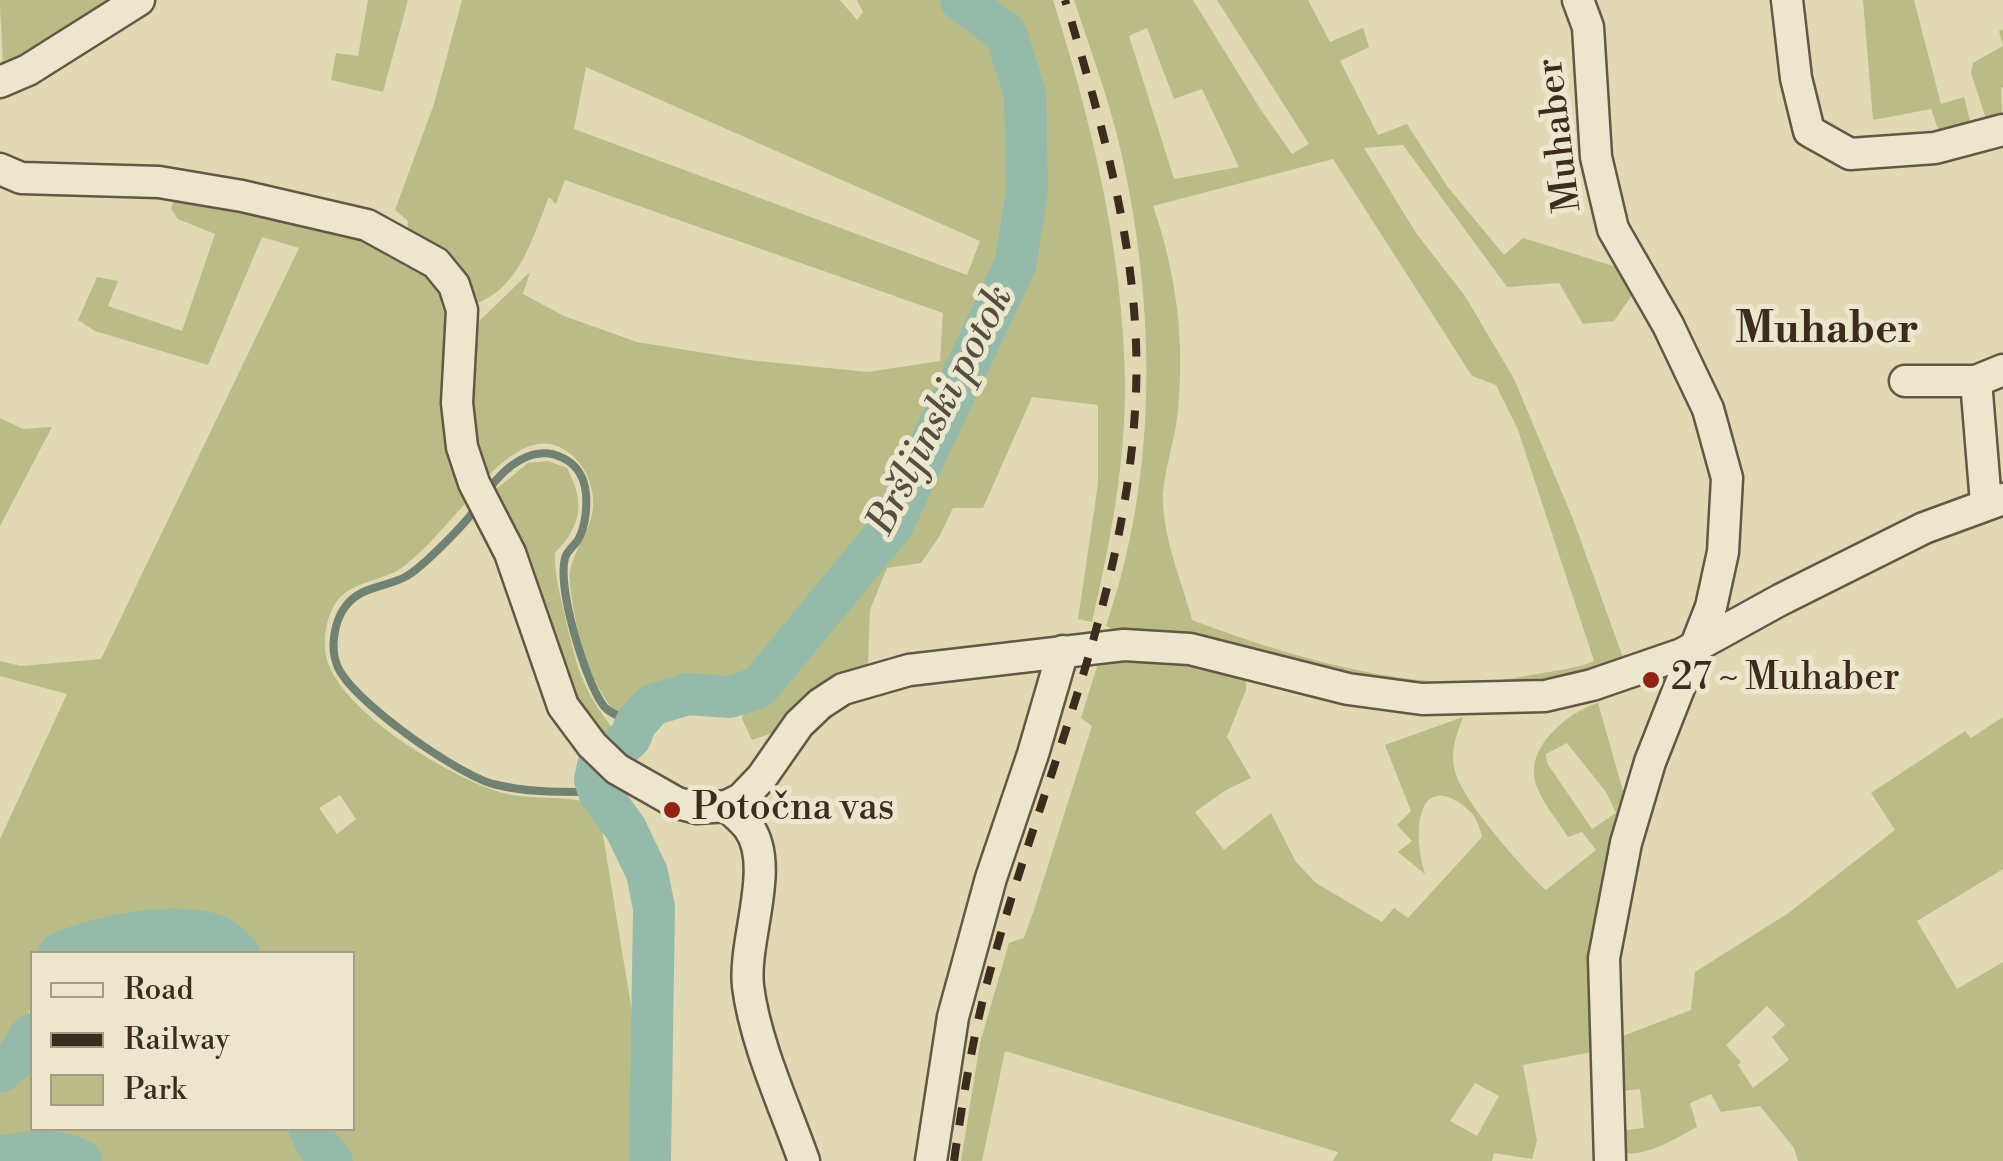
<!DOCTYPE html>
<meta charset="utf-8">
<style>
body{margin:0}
#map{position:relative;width:2003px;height:1161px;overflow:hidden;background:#e1d8b4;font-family:"Libre Bodoni",serif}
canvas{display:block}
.legend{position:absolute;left:30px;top:951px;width:325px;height:180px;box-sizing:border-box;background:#ece6ce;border:2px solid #a59c87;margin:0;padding:12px 18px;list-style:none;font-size:30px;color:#3b2c1d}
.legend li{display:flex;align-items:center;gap:20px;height:50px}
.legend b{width:50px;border:2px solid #a59c87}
</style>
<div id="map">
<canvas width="2003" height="1161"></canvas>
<ul class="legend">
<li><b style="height:12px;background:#ece6ce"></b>Road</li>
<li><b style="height:12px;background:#3b2c1d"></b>Railway</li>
<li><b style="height:28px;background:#babc88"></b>Park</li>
</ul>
</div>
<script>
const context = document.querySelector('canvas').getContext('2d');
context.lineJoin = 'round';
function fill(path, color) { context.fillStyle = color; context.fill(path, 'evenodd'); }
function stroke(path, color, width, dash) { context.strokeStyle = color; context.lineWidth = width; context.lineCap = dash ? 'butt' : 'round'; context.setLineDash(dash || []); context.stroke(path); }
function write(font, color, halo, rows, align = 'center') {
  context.font = font + ' "Libre Bodoni",serif'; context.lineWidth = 10; context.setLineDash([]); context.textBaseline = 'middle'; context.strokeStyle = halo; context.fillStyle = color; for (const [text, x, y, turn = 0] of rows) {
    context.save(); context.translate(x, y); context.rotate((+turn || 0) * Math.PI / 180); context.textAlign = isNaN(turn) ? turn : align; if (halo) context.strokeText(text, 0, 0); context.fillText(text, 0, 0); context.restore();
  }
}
fill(new Path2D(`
 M0,0H130L2,72C4,48 0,24 0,0Z
 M368,0H408L383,92L331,80L336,53L358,56Z
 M462,0H840L857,20L863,12L857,0H1053C1092,124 1123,251 1125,381C1126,461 1110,544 1092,622L1078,619L1098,484V405L1032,397L983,508H953L939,537L921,563L887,568L870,610L868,663L784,729L752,740L742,719L746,699L727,681L712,677L694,678L646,689L627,711L616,713C587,679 575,628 570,584C566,550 600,530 592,491C589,475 581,462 569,453C538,428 506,458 484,480L470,414L477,323L530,272L523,294L564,316L637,342L748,360L868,372L940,361L943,313L565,180L556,204L549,197C532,238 520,288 475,304L407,239L408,221L395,210L434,104ZM586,67L980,241L967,275L574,129Z
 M1074,0H1193L1259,107L1292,154L1309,144L1217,0H1308L1330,42L1363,28L1369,47L1340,61L1378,135L1407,124L1447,186L1504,255L1523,238L1623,269L1639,285L1614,321L1583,324L1559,283L1507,287L1403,145L1364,148L1416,233L1465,296L1514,379L1573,519L1626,666L1584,679L1413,691L1117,632L1106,626C1156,481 1156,324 1126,175C1115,116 1093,57 1074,0ZM1147,28L1174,99L1202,89L1239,167L1174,179L1129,36ZM1333,159L1472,376L1496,385L1518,430L1594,661C1578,668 1560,670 1543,673C1518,677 1492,683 1467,683C1376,682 1276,652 1192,620C1182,581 1164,542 1163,501C1162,477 1176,437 1178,410C1185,340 1176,272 1153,206Z
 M1863,0H1914L1941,104L1964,97L1971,125L1939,132L1931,109L1873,120Z
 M2003,30V87L2001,88L2003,134L1988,125L1971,73L1973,63L2003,46L1999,31Z
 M174,198L328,226L375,246L420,272L442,289L448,298L472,496C453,516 417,561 395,572C376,581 347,584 335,604C324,622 321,651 331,670C354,718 446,774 496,791C526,801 557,795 587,802C595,803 594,804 599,810L644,1086L639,1161H346L319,1129L352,1128V954L246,953C220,918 177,923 137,926C119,927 99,927 82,933C61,941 56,953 32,954C32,1011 36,1013 0,1060V839L67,694L0,676V661L21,666L101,659L299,248L262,237L208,365L95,331L78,320L97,277L118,281L108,306L182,331L215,234L178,219L171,209ZM340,795L356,819L337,834L319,808Z
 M0,418L23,429L52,427L0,526Z
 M548,461L567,468C585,502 582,525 555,553C554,576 560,593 565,616C577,667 581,689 615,731L603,751L587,734L490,494L528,463Z
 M1100,657L1184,662L1246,675V690L1227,737L1251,778L1226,790L1195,812L1224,850L1271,813L1296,862L1316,883L1382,922L1394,908L1408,918L1482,837C1478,821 1475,814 1461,804C1412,771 1414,846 1426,875L1398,852L1412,841L1397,825L1411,811L1385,745L1463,717C1456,736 1450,751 1455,771C1461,799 1523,869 1546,890L1596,850L1582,832L1568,837C1557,819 1536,796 1534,775C1531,742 1571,711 1598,703L1629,812L1598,1051L1523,1065L1537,1141L1532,1159L1494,1153L1492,1161H1333L1338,1152L1005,1051L982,1161H961L980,1043L1009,943L1024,938L1034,910L1092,726L1081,718ZM1567,743L1606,792L1616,813L1592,829L1547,763L1546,754ZM1475,1083L1499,1096L1477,1136L1450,1121Z
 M2003,717V869L1917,921L1957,989L2003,962V1161H1798L1794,1148L1760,1106L1721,1112L1711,1094L1690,1103L1697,1127C1672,1140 1648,1157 1619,1153L1616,1131L1644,1128L1640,1089L1615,1092L1612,1040L1691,1010L1695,972L1787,914L1895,830L1871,793L1965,731L1971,738ZM1767,1006L1785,1025L1772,1037L1789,1060L1753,1088L1738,1065L1741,1062L1726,1045Z
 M163,941L217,945L226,953H80L86,949Z
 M32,1052V1128L297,1129L308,1151L318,1161H100C66,1131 41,1146 0,1149V1089Z`), '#babc88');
stroke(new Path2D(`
 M487,492C504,467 533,443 563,458C575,464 582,473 585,487C588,503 586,526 578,540C574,546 567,551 565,558C557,588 585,680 603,705C609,714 626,719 636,723
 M476,508C466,523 421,569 405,577C384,588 360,586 345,607C334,622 330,648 337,665C350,700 457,774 493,784C529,793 562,792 599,792`), '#718172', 8);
stroke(new Path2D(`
 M59,954C96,936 183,919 221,938C227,941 233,949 239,954
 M0,1072L17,1057L32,1034
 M309,1128L317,1144L332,1161
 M0,1156C27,1153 57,1146 81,1161
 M650,1161L654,908L647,873L626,829L599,792L595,780L598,766L630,738L636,723L652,705L688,694L730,697L759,687L892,526L1015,265L1027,191L1025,94L1006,34L961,0`), '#95baaa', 42);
const street = new Path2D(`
 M1578,0L1588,27L1596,157L1613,229L1668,325L1708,409L1727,478L1723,552L1711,607L1650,762L1626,843L1604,958L1610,1161
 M1787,0L1796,78L1809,131L1850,154L1935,148L2003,130
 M0,82L28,70L139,0
 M0,169L21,178L159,182L242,196L367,225L436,263L454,285L462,310L457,403L462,447L474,483L510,553L563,706L592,745L617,769L677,803L697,808L727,806L741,799L762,777L799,724L820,704L843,689L909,670L1124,645L1190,649L1348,689L1422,699L1545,696L1592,685L1682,654L1780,600L1924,528L2003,499
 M1905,381H1976
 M1986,503L1976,381L2003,370
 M727,806C734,813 743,820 749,828C776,866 743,940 748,986C755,1043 785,1107 804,1161
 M931,1161L953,1017L991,878L1033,754L1063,651`);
stroke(street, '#645743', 35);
stroke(street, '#ece6ce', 30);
stroke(new Path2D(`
 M954,1161C964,1091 975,1022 995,954C1048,764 1128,593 1136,392C1141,257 1103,127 1065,0`), '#3b2c1d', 8, [18, 18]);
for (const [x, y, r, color] of [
 [1651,680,10,"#8f2418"],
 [672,810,10,"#8f2418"]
]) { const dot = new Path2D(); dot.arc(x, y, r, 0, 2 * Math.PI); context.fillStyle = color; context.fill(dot); stroke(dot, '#ece6ce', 4); }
write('38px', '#3b2c1d', '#ece6ce', [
 ["Muhaber",1561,135,-97]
]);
write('38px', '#3b2c1d', '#ece6ce', [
 ["27 ~ Muhaber",1671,680],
 ["Potočna vas",692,810]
], 'left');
write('italic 40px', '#525040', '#ece6ce', [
 ["Bršljinski potok",942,411,-63]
]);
write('bold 42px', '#3b2c1d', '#ece6ce', [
 ["Muhaber",1827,332]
]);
</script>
